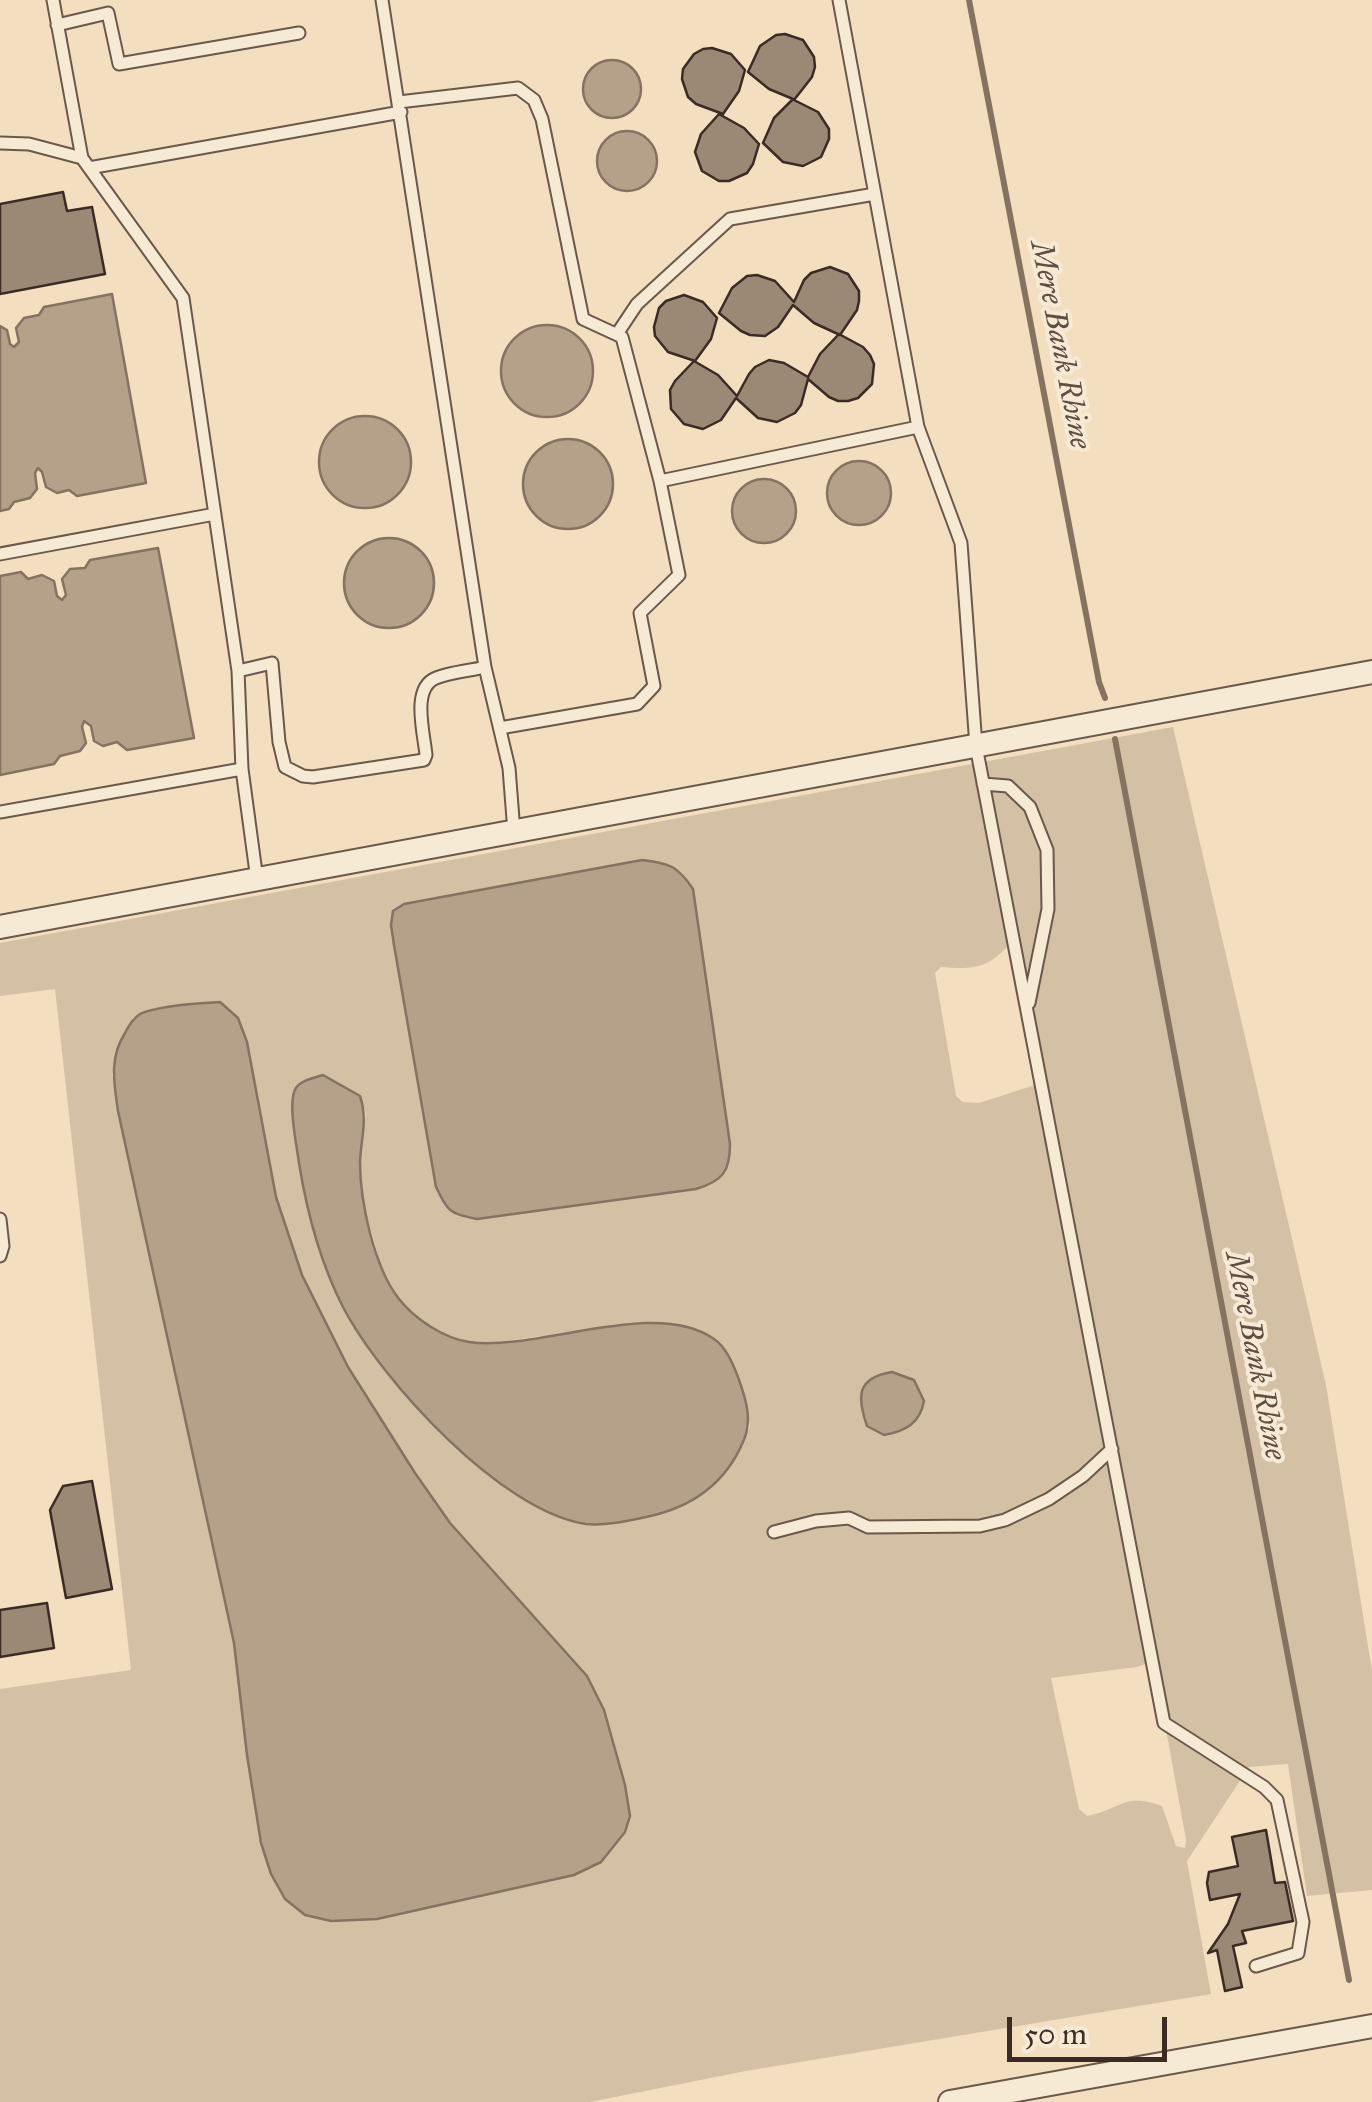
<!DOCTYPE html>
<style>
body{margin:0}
#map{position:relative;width:1372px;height:2102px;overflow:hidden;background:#f3debf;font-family:"IM FELL Great Primer",serif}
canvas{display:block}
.scale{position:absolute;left:1007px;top:2017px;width:160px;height:45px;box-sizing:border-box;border:5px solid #3c2b24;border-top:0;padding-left:12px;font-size:30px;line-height:35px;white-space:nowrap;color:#3c2b24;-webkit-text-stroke:8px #f7ead5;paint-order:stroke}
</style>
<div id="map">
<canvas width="1372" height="2102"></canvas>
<div class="scale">50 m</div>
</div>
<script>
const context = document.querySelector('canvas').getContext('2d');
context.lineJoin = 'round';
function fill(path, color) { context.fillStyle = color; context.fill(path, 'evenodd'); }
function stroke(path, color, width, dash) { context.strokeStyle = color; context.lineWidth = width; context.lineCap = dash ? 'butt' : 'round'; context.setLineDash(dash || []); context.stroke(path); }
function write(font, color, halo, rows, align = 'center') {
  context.font = font + ' "IM FELL Great Primer",serif'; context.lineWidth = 8; context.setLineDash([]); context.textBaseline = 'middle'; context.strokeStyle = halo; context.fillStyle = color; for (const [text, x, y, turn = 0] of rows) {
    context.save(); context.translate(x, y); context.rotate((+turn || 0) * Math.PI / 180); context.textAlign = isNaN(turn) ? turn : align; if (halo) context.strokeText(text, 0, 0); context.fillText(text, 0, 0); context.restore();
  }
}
fill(new Path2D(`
 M1173,727L1326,1385L1372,1671V1890L1307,1896L1288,1764L1249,1767L1187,1861L1211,1994L746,2071L590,2102H0V1689L131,1670L55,989L0,996V943ZM642,860L682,873L693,889L730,1144L393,911L404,904ZM1007,947L1035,1085L979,1103L963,1102L956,1096L935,973L941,967C971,969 985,970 1007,947ZM238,1018L247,1042L276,1197L302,1275L348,1368L415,1473L450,1523L587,1676L331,1921L305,1915L285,1899L271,1874L247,1755L234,1643L118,1111L112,1073ZM323,1075L360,1096L366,1114L362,1135L360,1166L364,1205L380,1263L398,1298L419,1318L445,1335L468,1342H499L628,1324H663L743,1389L750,1426L742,1447L553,1514L515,1495L442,1435L383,1369L356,1330L341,1304ZM1148,1663L1167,1735L1186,1840L1185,1848L1176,1846L1162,1806C1123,1792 1120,1810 1087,1816L1079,1809L1051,1678L1137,1667Z`), '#d4c0a5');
const water = new Path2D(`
 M583 89a29 29 0 1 1 58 0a29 29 0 1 1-58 0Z
 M597 161a30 30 0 1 1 60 0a30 30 0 1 1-60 0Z
 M112,294L146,483L77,496L69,490L57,493L46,487L42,472L38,468L35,473L37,489L30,498L14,502L9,509L0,511V326L7,330L10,344L14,347L19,342L16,328L24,318L39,315L44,307Z
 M501 371a46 46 0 1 1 92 0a46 46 0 1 1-92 0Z
 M319 462a46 46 0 1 1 92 0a46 46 0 1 1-92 0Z
 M523 484a45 45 0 1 1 90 0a45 45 0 1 1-90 0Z
 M827 493a32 32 0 1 1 64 0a32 32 0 1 1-64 0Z
 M732 511a32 32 0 1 1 64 0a32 32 0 1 1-64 0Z
 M344 583a45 45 0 1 1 90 0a45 45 0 1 1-90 0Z
 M158,548L194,738L127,750L117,742L103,746L94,741L91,726L84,721L82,727L86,743L80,751L60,756L54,764L0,775V576L21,572L28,579L42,575L54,581L57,596L62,600L66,595L62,579L70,569L85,568L90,560Z
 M642,860C669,863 678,866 693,889L730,1144C730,1171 723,1181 696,1189L477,1219C449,1213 449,1213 436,1187L394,945L391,925L393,911L404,904Z
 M220,1002L238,1018L247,1042L276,1197L302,1275L348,1367L415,1473L450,1523L587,1676L604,1710L625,1785L630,1816L625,1832L601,1862L574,1875L377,1919L331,1921L305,1915L285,1899L271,1874L261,1843L247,1755L234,1643L118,1111C114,1083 109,1058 125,1033C128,1027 134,1018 140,1014C156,1006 202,1003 220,1002Z
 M323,1075L360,1096C368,1120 361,1137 360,1162C360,1202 374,1267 399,1299C415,1319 443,1338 469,1342C537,1352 655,1297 714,1339C726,1347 733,1364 738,1377C746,1399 753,1421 743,1442C725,1484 690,1508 646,1517C627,1521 605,1526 586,1524C501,1512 381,1380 343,1307C320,1262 307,1213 299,1163C297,1147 287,1101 296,1088C301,1080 314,1078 323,1075Z
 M892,1372L914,1380L924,1401C920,1423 906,1431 884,1435L867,1426C857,1397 856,1378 892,1372Z`);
fill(water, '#b5a18a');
stroke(water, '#857261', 2.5);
stroke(new Path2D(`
 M969,0L1099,682L1105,698
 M1115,739L1349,1980`), '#857261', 6);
const building = new Path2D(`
 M785,34L803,40L814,57L815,67L812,77L794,100L818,112L829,129V139L821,157L803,166L783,162L763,143L774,118L793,99L769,89L748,72L760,46L776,35Z
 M712,48L731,54L745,70L739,91L723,114L696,104L688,97L682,79L683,69L694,54L703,49Z
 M719,114L744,128L759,144L753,164L747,173L729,181H719L702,171L695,152L701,134Z
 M63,192L67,211L92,207L105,274L0,294V204Z
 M830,267L848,274L859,291V301L857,310L840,335L814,323L793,305L778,327L765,336L750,335L741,331L719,313L732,288L747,276L757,275L775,281L794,302L804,280L811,273Z
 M684,295L703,302L717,318L711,339L695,361L668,352L655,336L654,327L659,308L666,301Z
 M839,334L863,347L870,355L874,364L872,384L858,398L848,401H838L829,397L808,379L801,405L795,413L777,422L758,418L736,398L721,420L703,429L684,424L671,409L670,390L675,381L694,361L718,375L737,396L749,374L755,367L769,360L784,363L808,377L820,354Z
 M92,1481L112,1589L66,1598L50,1510L63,1486Z
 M47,1603L54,1648L0,1657V1610Z
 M1266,1830L1275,1883L1285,1882L1293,1921L1242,1931L1246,1943L1233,1946L1242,1987L1225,1991L1217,1950L1208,1953L1228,1924L1240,1894L1210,1900L1207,1883L1209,1872L1238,1866L1232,1837Z`);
fill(building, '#9b8875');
stroke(building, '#3c2b24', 2.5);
const service = new Path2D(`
 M53,0L82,158L183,298L238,671L272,663L279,742L285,767L303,776L313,777L424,760L426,755C424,733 411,688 436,678C451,672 469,671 485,667
 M382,0L485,667L509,768L514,832
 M839,0L918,427L961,543L976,746L1164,1723L1264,1787L1277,1800L1303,1922L1298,1953L1256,1966
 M57,25L108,13L119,64L299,33
 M399,102L518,88L534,100L542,119L583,319L622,337L660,481L679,575L640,613L654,686L637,704L500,728
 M0,143L29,144L82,158
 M89,168L401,112
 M617,334L637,304L730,219L875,194
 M660,481L918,427
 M0,554L215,514
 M242,769L257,880
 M983,784L1008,786L1030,807L1047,850L1048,909L1029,1003
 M0,812L242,769L238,671
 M0,1219L3,1246L0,1256
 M774,1532L816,1521L849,1518L868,1527L980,1526L1005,1520L1049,1499L1083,1476L1112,1449`);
const minor = new Path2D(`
 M0,927L1372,672
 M950,2102L1372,2026`);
stroke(service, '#6a584b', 15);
stroke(minor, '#6a584b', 26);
stroke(service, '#f7ead5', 11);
stroke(minor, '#f7ead5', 22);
write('italic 30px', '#604e43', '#f7ead5', [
 ["Mere Bank Rhine",1059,345,79],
 ["Mere Bank Rhine",1254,1356,79]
]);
</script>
